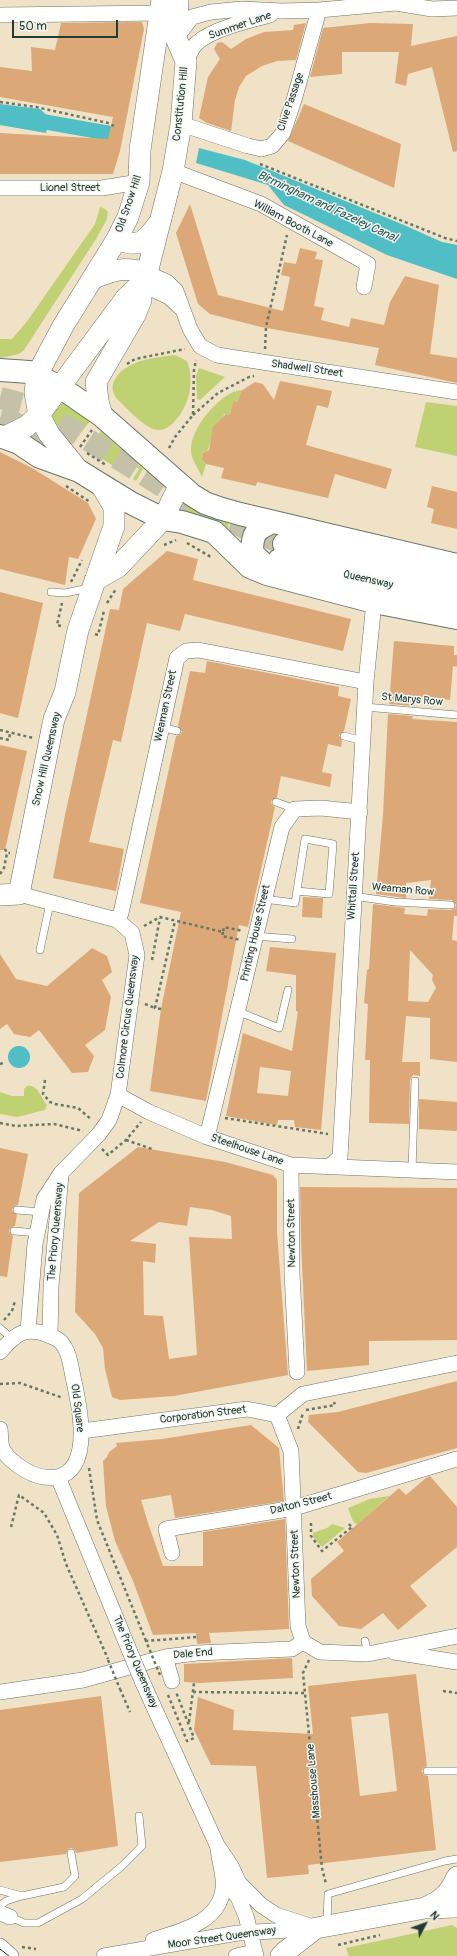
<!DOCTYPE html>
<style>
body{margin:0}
#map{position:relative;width:457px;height:1956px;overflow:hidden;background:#efe2c6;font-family:Pangolin,sans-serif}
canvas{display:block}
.north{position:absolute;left:405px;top:1904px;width:40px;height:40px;-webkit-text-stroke:3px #f6f6f2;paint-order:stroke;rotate:49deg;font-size:11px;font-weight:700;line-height:16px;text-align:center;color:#1f3d34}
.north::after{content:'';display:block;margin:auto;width:14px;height:18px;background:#1f3d34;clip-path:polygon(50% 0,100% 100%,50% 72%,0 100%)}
.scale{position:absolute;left:12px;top:20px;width:106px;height:18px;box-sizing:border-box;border:2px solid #1f3d34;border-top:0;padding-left:5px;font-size:12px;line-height:14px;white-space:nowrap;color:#1f3d34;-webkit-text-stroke:3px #f6f6f2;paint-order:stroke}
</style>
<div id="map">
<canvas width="457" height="1956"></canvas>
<div class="north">N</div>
<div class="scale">50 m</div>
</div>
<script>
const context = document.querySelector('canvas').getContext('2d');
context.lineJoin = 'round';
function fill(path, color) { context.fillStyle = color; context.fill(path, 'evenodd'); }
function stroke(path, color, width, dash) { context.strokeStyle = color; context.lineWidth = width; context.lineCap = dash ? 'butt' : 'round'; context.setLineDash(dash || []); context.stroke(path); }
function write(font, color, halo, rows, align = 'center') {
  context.font = font + ' Pangolin,sans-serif'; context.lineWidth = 3; context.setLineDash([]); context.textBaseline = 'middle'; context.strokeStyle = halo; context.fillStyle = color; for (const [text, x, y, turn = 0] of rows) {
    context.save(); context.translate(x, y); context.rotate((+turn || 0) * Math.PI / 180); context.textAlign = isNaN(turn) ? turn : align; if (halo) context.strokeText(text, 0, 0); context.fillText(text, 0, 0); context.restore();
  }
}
fill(new Path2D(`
 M100,207L105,209L108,212L107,219L96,239L24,350L19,354L0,358V339H12L28,320L95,224Z
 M175,355L187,361C195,381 189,407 174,422C171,425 167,429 161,430C147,432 127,408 117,399C111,391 111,384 117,376C131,359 154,358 175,355Z
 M199,368L225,377L200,400L197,399L196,376Z
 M241,390L239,402L233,401L230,415L224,414L222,422L212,436L208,450L203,453L202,459L206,464L202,477C199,470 191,459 191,451C189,430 220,392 241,390Z
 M426,402L457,406V456L415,447Z
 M63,403L90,421L70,447L63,439L51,416L59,405Z
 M101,431L143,469L136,481L133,479L139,469L134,466L128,475L88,450ZM125,457L131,461L125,471L119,467Z
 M183,503L229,519L228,530L219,524L178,511L179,504Z
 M27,1086C38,1084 41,1098 47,1105L45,1110L17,1117L0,1114V1092L12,1096H24V1089Z
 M389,1496L357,1525L353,1521L348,1508L370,1499Z
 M332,1524L345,1528L322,1547L313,1537V1533L327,1528Z
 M452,1925L457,1928V1956H349L346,1948Z`), '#c0d174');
fill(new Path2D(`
 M0,104L40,109L55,123L41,125L40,128L47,129L46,133L0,125Z
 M199,148L245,160L404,225L442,242L457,245V279L387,255L284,205L268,185L196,163Z
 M8 1057a11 11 0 1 1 22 0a11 11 0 1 1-22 0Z`), '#50bec5');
stroke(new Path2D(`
 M0,114L113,134`), '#50bec5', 15);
fill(new Path2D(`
 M142,22L144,29L120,151L113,174H0V133L108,139L113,117L0,97V67L32,71L31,47L55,50L61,23Z
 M306,23L296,60L277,61L262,66L246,76L239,87L235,100L231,131L207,123L199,118L208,77L220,59L214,49L217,43L222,42L231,49L246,39L264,32L293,30L294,25Z
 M370,23L413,24L411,46L457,36V151L453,152L432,67L408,74L406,86L395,83L399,52H342V74L310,77L323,28Z
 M304,104L401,144L394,188L288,141Z
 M190,204L218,295L283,311L290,277L281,275L284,262L296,264L300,248L317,252L315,259L323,260L314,306L324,308L321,320L349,327L351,318L384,325L390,302L405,276L439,285L430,354L457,358V383L375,365L379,348L261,327L210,314L198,304L176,233Z
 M280,381L332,391L328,408L317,405L306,445L392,469L386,489L335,474L328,498L257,482L256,486L221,478L224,468L206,464L202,459L203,453L209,450L213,427L226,414L230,415L233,401L238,402L241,391L255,382L263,384L274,400Z
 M0,452L32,468L88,503L96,519L78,559L69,557L65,585L0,569Z
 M432,486L457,492V529L431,523L434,509L427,507Z
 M167,551L198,559L193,580L351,619L343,651L185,614L180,631L147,623L121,742L113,740L89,842L124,849L116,891L53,878L65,815L110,609L119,610L123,589Z
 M0,592L43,603L18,718L0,713Z
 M394,641L454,646V655H457V667L453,666L450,700L416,696L414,706L389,704Z
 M207,661L339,687L338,696L351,699L344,731L339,735L342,741L341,747L328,744L322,772L332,774L330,787L281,776L277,797L271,801L272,805L275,807L248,927L239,925L206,1101L150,1091L161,1009L181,912L140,903L176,736L180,735L182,732L178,726L190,671L205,673Z
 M388,714L413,716L412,719L457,722V916H454L452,940L457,941V1062L430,1059V1018L406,1016L402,1062H420V1076L413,1075L410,1080L409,1124L369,1123L370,1060H365L368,1004L364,1003L367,970L369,969L373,904L405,908L404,914L427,916L428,909L451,910L455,908L456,905L452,900L429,899L431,880L406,883V898L376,894L383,815ZM410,950L433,975L432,980L436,988L428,1002L408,1001Z
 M0,745L27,751L5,850H0Z
 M303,897L323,898L322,918L302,917Z
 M270,947L336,953L321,1130L295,1127L294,1120H278L277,1125L226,1116L243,1033L292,1051L298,1011H296V975L266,971ZM260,1067L291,1071L288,1096L257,1093Z
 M92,948L107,956L112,972L102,980L111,997L105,1030L85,1045L94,1056L88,1072L72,1073L39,1030L30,1037L14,1034L7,1024L0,1029V954L16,979L47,986Z
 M419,1099L457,1102V1131L419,1129Z
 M138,1147L225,1162L273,1175L277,1180V1232L288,1375L174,1396L120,1400L112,1397L105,1369L103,1348L95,1334L75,1312L79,1193ZM190,1207L212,1210L231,1216L232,1239L189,1237L197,1355L169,1359L163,1316L144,1315L143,1261L155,1263L156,1244L130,1241L159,1222L187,1226Z
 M0,1148L28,1154L18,1205L15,1206L12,1209L13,1212L17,1215L15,1226L12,1227L9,1230L10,1233L13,1236L7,1277L0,1276Z
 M300,1187L457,1188V1340L369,1341V1365L307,1371L301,1242Z
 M457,1381V1448L366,1473L358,1472L308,1422L309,1415L338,1412Z
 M251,1425L279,1448L284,1501L175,1518L171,1495L141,1500L148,1523L163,1566H203V1532L285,1519L289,1629L209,1633L211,1643L197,1644L196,1633L153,1635L133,1581L115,1541L106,1506L103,1461L107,1457L109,1452L117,1446L116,1443L162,1439Z
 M430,1476L457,1507V1547L410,1586L427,1606L398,1630L383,1613L361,1629L339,1626L312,1596L311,1579L344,1551L337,1542L399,1488L406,1495L426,1478Z
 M292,1658L293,1678L199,1683L184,1682V1664Z
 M416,1674L427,1766L423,1768L422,1771L424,1775L428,1776L436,1850L308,1865L309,1874L267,1878L256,1766L211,1765L194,1730L198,1697L234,1710L233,1730L313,1734L308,1686ZM388,1713L397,1791L360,1796L351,1717Z
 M101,1696L118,1846L76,1853L75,1850L71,1848L68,1849L66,1854L0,1862V1710Z`), '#dca877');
stroke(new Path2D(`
 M0,398L28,405L79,434L195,507L284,544
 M0,418L13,422L63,449`), '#c5c1a9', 22, [22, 11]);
const lane = new Path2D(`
 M51,592L65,593L89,588
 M365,707L457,715
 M161,727L177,731
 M344,736L363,741
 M276,802L295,809
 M353,896L395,902L451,905
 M264,899L295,903L305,839L333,844L329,894L297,891
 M255,936L292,939
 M40,950L50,903
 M237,1011L279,1028L288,990
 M412,1170L415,1081
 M17,1210L41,1212L43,1211
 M14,1231L37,1233
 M0,1328L11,1338
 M365,1641L368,1654
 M427,1771H457
 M0,1890L22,1896
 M0,1906L6,1901L22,1896L64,1887L75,1876L71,1853
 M10,1917L24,1923H38L82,1899L122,1866L142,1846L139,1816
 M327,1923L328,1894L445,1861L457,1859`);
const street = new Path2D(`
 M0,15L161,13
 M176,38L192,17L211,12L242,9L282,11L319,10L396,3L432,9L457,8
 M186,61C189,56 192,47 197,43C212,29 250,20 270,15
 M181,124L248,146L261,149L272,146L283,133L294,100L319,10
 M173,171L261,204L368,264L364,287
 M0,188H102L139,182
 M147,273L167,282L176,291L190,329L200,346L217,355L457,392
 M141,284L169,297L181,308
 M19,894L117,920L132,933L137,955L118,1095L109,1120L99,1134L61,1173L44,1199L35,1244L28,1331
 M117,920L121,913L177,658L186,651L198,650L366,682
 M118,1095L149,1112L207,1137L291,1165L457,1172
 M207,1137L282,827L295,809L321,808L360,812
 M291,1165L292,1273L297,1372
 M331,1165L340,1157L366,682L374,602
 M50,1336L51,1286L61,1175
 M0,1352C15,1334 25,1326 48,1335C56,1338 61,1340 65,1348C70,1356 71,1367 73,1377C79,1403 94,1469 57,1477C45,1479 35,1476 25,1470C18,1466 4,1456 2,1447C0,1442 1,1435 0,1429
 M277,1415L291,1451L298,1626L303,1642
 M277,1415L303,1394L457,1363
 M82,1431L247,1409L277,1415
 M58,1477L130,1652
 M172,1553L166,1529L294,1508L457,1459
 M303,1642L320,1652L368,1654L457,1636
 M394,1652L457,1662
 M165,1657L172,1681
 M142,1681L217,1845L231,1866L239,1883L261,1905L276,1915L316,1928
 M0,1692L83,1680L165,1657L197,1653L292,1649L303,1642
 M224,1880L238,1897L246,1916L256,1956
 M0,1913L10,1917
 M153,1940C180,1931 219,1923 223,1889C225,1878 219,1860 218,1849
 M0,1946L11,1956
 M104,1956L238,1933L307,1929
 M236,1956L254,1952`);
const secondary = new Path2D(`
 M117,239C140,249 146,241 159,223
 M94,278C116,269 124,267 147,273
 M102,416L98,401L96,382L135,315L141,300V284
 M5,437L27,426L39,415L126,298L141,284L147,273L173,171L181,124L186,61L176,38L178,0
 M79,471L49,434L39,415L35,393L37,375L63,326L117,239L128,217L139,182L140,150L162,0
 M95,580L118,567L163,519L180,484
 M0,895L19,894L54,719L65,692L78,630L114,526V507L101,485
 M425,1908C442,1900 449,1895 457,1877
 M281,1956L285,1952L316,1928L425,1908L457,1907`);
const highway = new Path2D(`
 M0,370L29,372L60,387L102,416L192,495L205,503L219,508L240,514L457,565
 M0,436L19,443L40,457L79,471L131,503L163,519L182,522L214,532L250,567L267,574L374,602L457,618
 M284,544L457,582
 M279,560L457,600
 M271,571L252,553C252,534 255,529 273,522`);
stroke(lane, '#687767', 8);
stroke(street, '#687767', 16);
stroke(secondary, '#687767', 22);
stroke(highway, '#687767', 24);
stroke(new Path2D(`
 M0,102L36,107L108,123L114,126
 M260,164L445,238L457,241
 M265,349L266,327L287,235
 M127,364L135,359L185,349
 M193,415L218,393L249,377L254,376
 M80,447L92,430
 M169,448L175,437L193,415L194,370L196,360
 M87,453L106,465
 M66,486L90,502
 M187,543L211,557
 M164,545L176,540
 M71,582L82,560
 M107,603L116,589
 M61,626L57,625L62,603
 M95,634L98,635L104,611
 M0,730L33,738
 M0,738L9,740L10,733
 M5,849L7,853
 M0,874L4,868L7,853H10
 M144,926L160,917L223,932L224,927L243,931
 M223,932L222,936L241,940
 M152,960L160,918
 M145,1004L155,1008
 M161,1009L155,1008L175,921
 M0,1064L3,1063
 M45,1080L43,1094L50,1102L55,1104L78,1108L92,1120
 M225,1118L328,1134
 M0,1123L16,1126L54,1124L83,1131
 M126,1140L152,1149
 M102,1149L108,1155L126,1140L141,1122
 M4,1320L12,1311L15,1301
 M0,1384L20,1383L63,1398
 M306,1410L335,1405L334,1402
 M298,1429L303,1413
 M89,1468L97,1520L146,1641
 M311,1523V1536L322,1551L352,1527
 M349,1524L353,1529
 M11,1527L19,1495L44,1513L57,1535L66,1564L108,1659
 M309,1660L303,1673L322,1868L326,1884
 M120,1689L130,1712
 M443,1691L457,1693
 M193,1692L305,1693
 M168,1695L187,1741L194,1738L176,1692
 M189,1722L194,1683
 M338,1945L380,1935
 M22,1947L36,1949`), '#687767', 2.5, [3, 3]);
stroke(lane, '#fff', 7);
stroke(street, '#fff', 15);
stroke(secondary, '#fff', 21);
stroke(highway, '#fff', 22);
stroke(new Path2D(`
 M0,1949L9,1956`), '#1f3d34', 1);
const streetBridge = new Path2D(`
 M130,1652L142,1681`);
stroke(streetBridge, '#687767', 16, []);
stroke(new Path2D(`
 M108,1660L120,1689
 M160,1675L146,1641L197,1637`), '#687767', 2.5, [3, 3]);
stroke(streetBridge, '#fff', 15);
write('11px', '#1f3d34', '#f6f6f2', [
 ["Summer Lane",240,26,-19],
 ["Clive Passage",291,102,-71],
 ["Constitution Hill",181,104,-84],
 ["Lionel Street",70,188],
 ["Old Snow Hill",129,204,-71],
 ["William Booth Lane",293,224,28],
 ["Shadwell Street",307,369,8],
 ["Queensway",368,580,13],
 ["St Marys Row",412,700,5],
 ["Weaman Street",166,706,-78],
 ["Snow Hill Queensway",47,759,-77],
 ["Whittall Street",354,886,-86],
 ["Weaman Row",403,890,5],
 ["Printing House Street",256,933,-77],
 ["Colmore Circus Queensway",128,1017,-83],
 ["Steelhouse Lane",247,1150,19],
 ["The Priory Queensway",56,1232,-85],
 ["Newton Street",292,1233,-91],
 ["Old Square",77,1408,83],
 ["Corporation Street",203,1415,-7],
 ["Dalton Street",301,1504,-14],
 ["Newton Street",296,1564,-92],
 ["Dale End",193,1654,-5],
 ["The Priory Queensway",135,1662,67],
 ["Masshouse Lane",314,1781,-95],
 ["Moor Street Queensway",222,1938,-8]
]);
write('italic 12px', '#2b5d58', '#f6f6f2', [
 ["Birmingham and Fazeley Canal",327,207,25]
]);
</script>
